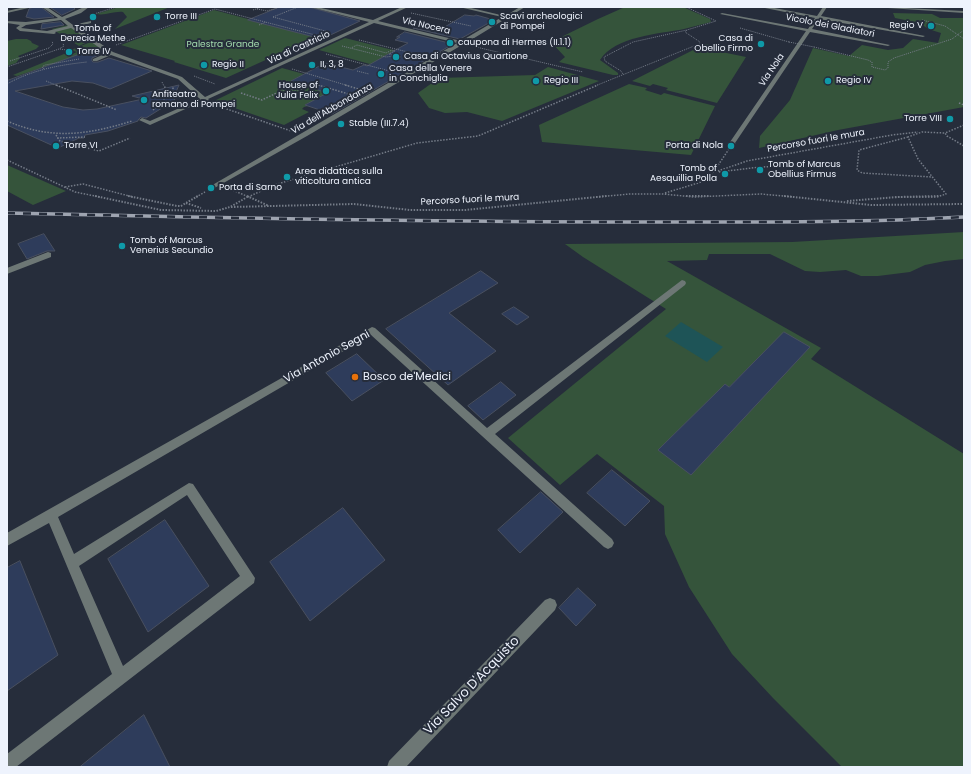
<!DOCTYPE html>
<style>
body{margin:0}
#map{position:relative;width:971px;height:774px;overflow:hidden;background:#262d3b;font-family:Poppins,sans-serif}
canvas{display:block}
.frame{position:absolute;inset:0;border:8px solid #eef3fd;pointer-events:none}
</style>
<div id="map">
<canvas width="971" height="774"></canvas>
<div class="frame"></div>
</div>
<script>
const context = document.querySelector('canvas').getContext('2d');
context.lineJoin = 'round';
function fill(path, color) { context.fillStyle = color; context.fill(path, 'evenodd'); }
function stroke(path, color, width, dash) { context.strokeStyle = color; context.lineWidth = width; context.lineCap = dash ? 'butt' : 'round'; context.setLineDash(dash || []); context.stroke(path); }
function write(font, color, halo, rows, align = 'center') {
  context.font = font + ' Poppins,sans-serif'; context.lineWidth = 4; context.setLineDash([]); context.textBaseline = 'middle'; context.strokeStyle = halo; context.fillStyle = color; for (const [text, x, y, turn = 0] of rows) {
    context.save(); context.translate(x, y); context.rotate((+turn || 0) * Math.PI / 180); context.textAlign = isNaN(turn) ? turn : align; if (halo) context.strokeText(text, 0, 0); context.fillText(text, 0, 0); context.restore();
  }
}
fill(new Path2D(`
 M119,7H170L115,29L127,17L123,12C113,11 106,16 96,14Z
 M625,7H683L710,19L711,22C702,24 693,27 684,29C659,34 615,36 600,60L618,73V75H613L559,62L565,57L551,42L598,19Z
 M214,10L316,37L226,78L174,62L175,61L121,45Z
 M893,13L932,14L940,18H964V107L838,130L759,148L760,136L790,100L813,48L849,56L862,45L888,50L903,48L913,39L938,43L941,33L928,29L920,23L895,18Z
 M68,25L92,40L79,46L52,29Z
 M345,38L397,51L385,56L377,66L319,50Z
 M16,39H27L31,41L32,43L39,46L36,49L18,56L20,58L16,63L7,66V41Z
 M93,41L104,49L96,56L89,60L50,65L17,76L13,75L64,54L70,55L77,52L71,50Z
 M705,44L716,46L712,50L746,57L717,103L666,90L668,88L653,84L650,86L632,81Z
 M548,67L599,81L502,121L467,112L445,113L429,108L418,93L439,78L535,75Z
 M282,68L304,74L291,81L307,86L311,85L345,95L308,103L305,105L308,106L304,107L302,109L309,112L284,125L214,101Z
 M629,84L647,88L645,90L661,95L664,93L715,106L691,155L542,142L539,125Z
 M7,165L66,191L33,205L7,191Z
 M964,232V259L945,261L925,265L910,272L878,276H861L846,270L820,272L805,271L770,254H709L707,260L667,261L821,348L811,359L964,454V767H842L773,698L732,654L689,587L665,534L664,506L597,454L560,485L508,438L666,309L583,257L565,244L792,242Z`), '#35543b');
fill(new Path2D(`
 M681,322L723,347L707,362L665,336Z`), '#1e5457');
const building = new Path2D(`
 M34,7H41L54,17L34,19L26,17L29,9Z
 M50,7H73L75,9L62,15Z
 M280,7H309L360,21L322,39L248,20Z
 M465,15L474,16L476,15L494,20L460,39L413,28L436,32Z
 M61,22L64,25L41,29L42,24Z
 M405,32L453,44L332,114L305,105L327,93L291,81L325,63L353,70L364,65L367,66L408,43L395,40L400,37H397Z
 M83,53L87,54L92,53L99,55L92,58V61L93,62H98L109,58L152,71L110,89L93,83L72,81L15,91L63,107L83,110L97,109L143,99L132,96L179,85L176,92L187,90L175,99L165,108H162L146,118L141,117L138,120V121L108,131L85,135L84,138H79L58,148L7,125V81Z
 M44,234L55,251H47L27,259L18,244Z
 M481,271L498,283L449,313L496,351L448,385L386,329Z
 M514,307L529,317L517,325L502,314Z
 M784,332L810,347L691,475L658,450L725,384L729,387Z
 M357,354L384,380L352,401L326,373Z
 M501,382L516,395L483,420L468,406Z
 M612,470L650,501L625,526L587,493Z
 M541,492L563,512L520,553L498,530Z
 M343,508L385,560L310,621L270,562Z
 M165,520L209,586L148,632L108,559Z
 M20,561L58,655L7,691V568Z
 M578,588L596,605L576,626L559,608Z
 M144,715L170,767H80Z`);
fill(building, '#2e3c5b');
stroke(building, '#495060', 1);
stroke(new Path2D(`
 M731,146L733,142`), '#444b58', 6, [6, 3]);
stroke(new Path2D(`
 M257,9L267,11L277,8
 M253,10L262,7
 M411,13L471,26
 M94,14L116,7
 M273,17L329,32
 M273,17L298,7
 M922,20L945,26L964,39
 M259,25L266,22
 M740,28L789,42
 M359,40L420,55
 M116,45L215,9L319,36
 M342,46L386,57L394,56L389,54L395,51L392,50L386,53L357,45L351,48
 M476,47L583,72
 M814,47L868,60L872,62V67L885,70L888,68V62L894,58L952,39L964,30
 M60,49L66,50
 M326,54L393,72
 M394,56L401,57
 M10,61L49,48L53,44L52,41
 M7,67L59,49L64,46L61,39
 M44,69L42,67L45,65L79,59
 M292,69L349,86
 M357,71L369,74
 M623,74L621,71L605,61L604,57L633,42L687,30
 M194,76L215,84
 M46,81L58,86
 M162,82L164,86
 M7,84C32,70 59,65 87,62
 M310,86L314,84L321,86
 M595,86L699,44L700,42L685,32L687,30L716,21L686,7`), '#757c88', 1, [1, 1]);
stroke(new Path2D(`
 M56,85L117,110
 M318,85L352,95
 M345,85L362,90
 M166,92L173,91V86
 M241,93L262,100L285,89L301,90L312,85
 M163,102H169
 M959,103L964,105
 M218,106L291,131
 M153,110C162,103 169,96 164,85
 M7,121C51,140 87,135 132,121
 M964,125L945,133L947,136L964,146
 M56,135L60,141L99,151L130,138
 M908,137L859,150L857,170L862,173L932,177
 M57,138L85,137
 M7,160L75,192L100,197
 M715,172L747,161L892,135L918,132
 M719,172L760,167L799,166
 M65,187L83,184L133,197
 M230,189L249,197
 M665,193L708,180L729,149
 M196,197L205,192
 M248,197L274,185L417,143L478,136L598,85
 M596,197L630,194H663L694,197L761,194L794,197
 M895,197H937L946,194L918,159L908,137L922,132L945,133`), '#757c88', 1.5, [1.5, 1.5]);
stroke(new Path2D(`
 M95,196L161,210L216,211L230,207L249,196
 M128,196L177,206H181L198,196
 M247,196L269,206
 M686,196H710
 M784,196L871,205L964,204
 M847,201L898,197L939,196
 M186,203L201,208
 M231,207L354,204L410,210H465L607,196`), '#757c88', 2, [1.5, 1.5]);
fill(new Path2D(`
 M25,7H33L7,13V11Z
 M42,7H47L62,17L84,7H89L81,13L65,19L73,25L91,21V23L76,27L113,52L182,77L205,97L369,22L310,7H317L373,20L402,7H408L378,21L461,41L502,17L459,7H467L505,16L520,7H525L466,43L468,45H462L307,136L211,190L209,189V187L457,43L374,23L208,99L212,103L211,104H207L203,101L150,125L139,120L142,118L150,121L200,99L178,79L111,55L97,61H93V59L107,53L71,28L55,32L56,33L54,34L20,31L16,28L20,25L7,23V21L26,22L58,18ZM61,20L68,26L47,31L21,28L26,25Z
 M760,7H769L817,16L823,7H827L821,16L925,36L923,37L819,19L812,29L890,45L888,46L810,32L735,143L733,144L730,142L806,31L720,14L722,13L808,29L815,18Z
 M886,7L964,11V13L888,8Z
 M48,252L51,253V257L7,274V268Z
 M682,280L685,281L686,283L685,285L495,434L612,539L614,543L612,547L608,549L604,547L371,335L58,517L74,554L189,483L193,484L255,578L254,583L16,767H7V754L112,674L49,523L7,546V533L372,327L375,328L487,428ZM187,495L240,576L123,666L79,566Z
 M550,598L555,600L557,605L555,610L406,767H387L389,761L545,600Z`), '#6d7775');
const rail = new Path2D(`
 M7,213C219,218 430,222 642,222C749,222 857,223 964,217`);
stroke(rail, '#9ea4b0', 3.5);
stroke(rail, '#262d3b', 2.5, [8]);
stroke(new Path2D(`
 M789,42L814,47`), '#757c88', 1, [1, 1]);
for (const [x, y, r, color] of [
 [93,17,4,"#0f9aa8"],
 [157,17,4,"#0f9aa8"],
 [492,22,4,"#0f9aa8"],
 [931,26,4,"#0f9aa8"],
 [450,43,4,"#0f9aa8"],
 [761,44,4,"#0f9aa8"],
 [69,52,4,"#0f9aa8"],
 [396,57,4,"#0f9aa8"],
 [204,65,4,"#0f9aa8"],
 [312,65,4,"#0f9aa8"],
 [381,74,4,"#0f9aa8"],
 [536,81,4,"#0f9aa8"],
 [828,81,4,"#0f9aa8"],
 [326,91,4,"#0f9aa8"],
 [144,100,4,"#0f9aa8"],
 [950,119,4,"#0f9aa8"],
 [341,124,4,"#0f9aa8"],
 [56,146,4,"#0f9aa8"],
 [731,146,4,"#0f9aa8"],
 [760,170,4,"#0f9aa8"],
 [725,174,4,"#0f9aa8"],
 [287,177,4,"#0f9aa8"],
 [211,188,4,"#0f9aa8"],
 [122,246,4,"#0f9aa8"],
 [355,377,4,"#e8710a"]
]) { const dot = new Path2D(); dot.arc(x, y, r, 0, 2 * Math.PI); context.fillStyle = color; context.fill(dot); stroke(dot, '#262d3b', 1.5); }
write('9px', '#eef3fd', '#262d3b', [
 ["Torre III",165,17],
 ["Scavi archeologici",500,17],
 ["di Pompei",500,27],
 ["Regio V",923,26,"right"],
 ["Tomb of",93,29,"center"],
 ["Derecia Methe",93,39,"center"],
 ["Casa di",753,39,"right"],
 ["Obellio Firmo",753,49,"right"],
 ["caupona di Hermes (II.1.1)",458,43],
 ["Torre IV",77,52],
 ["Casa di Octavius Quartione",404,57],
 ["Regio II",212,65],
 ["II, 3, 8",320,65],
 ["Casa della Venere",389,69],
 ["in Conchiglia",389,79],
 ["Regio III",544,81],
 ["Regio IV",836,81],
 ["House of",318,86,"right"],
 ["Julia Felix",318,96,"right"],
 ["Anfiteatro",152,95],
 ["romano di Pompei",152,105],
 ["Torre VIII",942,119,"right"],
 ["Stable (III.7.4)",349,124],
 ["Torre VI",64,146],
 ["Porta di Nola",723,146,"right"],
 ["Tomb of Marcus",768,165],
 ["Obellius Firmus",768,175],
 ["Tomb of",717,169,"right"],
 ["Aesquillia Polla",717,179,"right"],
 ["Area didattica sulla",295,172],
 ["viticoltura antica",295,182],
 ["Porta di Sarno",219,188],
 ["Tomb of Marcus",130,241],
 ["Venerius Secundio",130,251]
], 'left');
write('9px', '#eef3fd', '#262d3b', [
 ["Via Nocera",426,26,13],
 ["Vicolo dei Gladiatori",830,26,11],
 ["Via di Castricio",299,48,-25],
 ["Via Nola",772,70,-56],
 ["Via dell'Abbondanza",332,109,-30],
 ["Percorso fuori le mura",816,141,-10],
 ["Percorso fuori le mura",470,200,-3]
]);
write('9px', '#a4ddae', '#262d3b', [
 ["Palestra Grande",223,45]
]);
write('11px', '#eef3fd', '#262d3b', [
 ["Via Antonio Segni",327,357,-29]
]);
write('11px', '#eef3fd', '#262d3b', [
 ["Bosco de'Medici",363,377]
], 'left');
write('13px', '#eef3fd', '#262d3b', [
 ["Via Salvo D'Acquisto",472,686,-46]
]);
</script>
